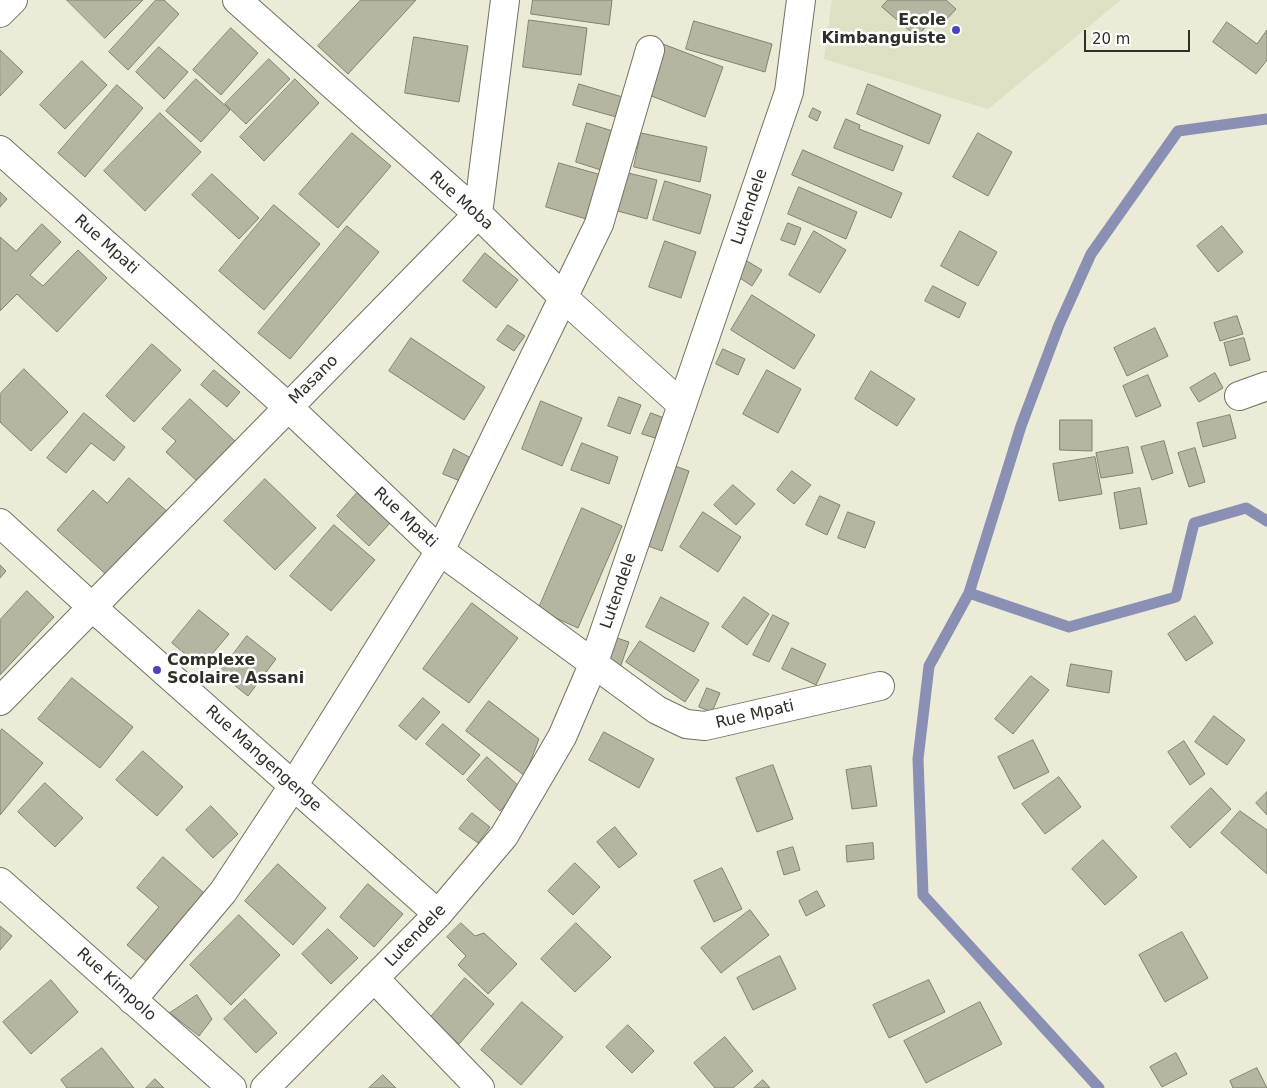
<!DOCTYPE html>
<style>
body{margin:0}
#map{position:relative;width:1267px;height:1088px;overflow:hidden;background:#ebebd7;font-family:"DejaVu Sans",sans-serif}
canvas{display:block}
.scale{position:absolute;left:1084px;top:30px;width:106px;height:22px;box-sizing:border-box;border:2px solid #2f2f27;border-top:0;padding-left:6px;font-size:15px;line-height:18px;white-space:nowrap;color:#2f2f27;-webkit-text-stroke:4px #fff;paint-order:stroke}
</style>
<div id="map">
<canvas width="1267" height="1088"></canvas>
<div class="scale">20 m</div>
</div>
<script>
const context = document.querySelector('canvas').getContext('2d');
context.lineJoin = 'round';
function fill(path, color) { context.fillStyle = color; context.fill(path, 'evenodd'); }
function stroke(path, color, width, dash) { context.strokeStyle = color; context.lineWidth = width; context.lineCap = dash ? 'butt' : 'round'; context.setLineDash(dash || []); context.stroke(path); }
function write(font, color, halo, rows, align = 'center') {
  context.font = font + ' "DejaVu Sans",sans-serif'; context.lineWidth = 5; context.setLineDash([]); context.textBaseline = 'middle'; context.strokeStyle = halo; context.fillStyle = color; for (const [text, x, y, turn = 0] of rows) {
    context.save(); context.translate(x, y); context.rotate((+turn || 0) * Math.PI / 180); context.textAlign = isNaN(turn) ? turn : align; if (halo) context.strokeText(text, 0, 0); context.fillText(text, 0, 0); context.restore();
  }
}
fill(new Path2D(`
 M832,0H1121L988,109L824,59Z`), '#dfdfc3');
stroke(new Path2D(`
 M969,593L1069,627L1176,597L1194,523L1246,508L1267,521
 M1099,1088L923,895L918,759L929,666L969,593L1021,426L1059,325L1091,254L1178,131L1267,119`), '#8a8fb4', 11);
const building = new Path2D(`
 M67,0H143L105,38Z
 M156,0H164L179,14L128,70L109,52Z
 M361,0H416L348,74L318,46Z
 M533,0H612L609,25L531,14Z
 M888,0H946L956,9L941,25L933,18L917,37L882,7Z
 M529,20L587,28L581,75L523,67Z
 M694,21L772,44L765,72L686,49Z
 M1227,22L1257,44L1267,30V60L1256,74L1213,42Z
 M231,28L258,53L221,95L193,70Z
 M414,37L468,46L459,102L405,93Z
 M663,44L723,67L705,117L644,93Z
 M159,47L188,72L164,99L136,72Z
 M0,50L23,72L0,96Z
 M269,59L290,79L246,124L225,104Z
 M82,61L107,85L65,129L40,105Z
 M196,79L230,110L201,142L166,111Z
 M295,79L319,103L264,161L240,137Z
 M579,84L626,98L620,118L573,105Z
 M868,84L941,115L929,144L857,114Z
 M117,85L143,108L85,177L58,153Z
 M813,108L821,112L817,121L809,117Z
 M160,113L201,152L145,211L104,171Z
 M846,119L860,125L859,129L903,146L893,171L834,148Z
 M587,123L619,133L607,172L576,162Z
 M352,133L391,166L338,228L299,194Z
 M641,133L707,147L700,182L634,167Z
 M978,133L1012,152L988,196L953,177Z
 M803,150L902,193L891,218L792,175Z
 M559,163L605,176L593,221L546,207Z
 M624,172L657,180L647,219L614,210Z
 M212,174L259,218L239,239L192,195Z
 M665,181L711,195L700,234L653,220Z
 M799,187L857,212L846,239L788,214Z
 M0,192L7,199L0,207Z
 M274,205L320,244L264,310L219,271Z
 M788,223L801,228L795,245L781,240Z
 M42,224L61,242L30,275L43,286L78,250L107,278L57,332L17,294L0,311V237L16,251Z
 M347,226L379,252L290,359L258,333Z
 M1222,226L1243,252L1218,272L1197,246Z
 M814,231L846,250L820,293L789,275Z
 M960,231L997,252L978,286L941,266Z
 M665,241L696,252L681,298L649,287Z
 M485,253L518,280L496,308L463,281Z
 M747,261L762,270L752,286L737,276Z
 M933,286L966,303L959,318L925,301Z
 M752,295L815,335L794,369L731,330Z
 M1237,316L1243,334L1220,341L1214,323Z
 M508,325L525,336L514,351L497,340Z
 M1155,328L1168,356L1127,376L1114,348Z
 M411,338L485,387L464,420L389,371Z
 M1244,338L1250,360L1230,366L1224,343Z
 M152,344L181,370L134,422L106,396Z
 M723,349L745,359L738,375L716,364Z
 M24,369L68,412L31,451L0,422V394Z
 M214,370L240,392L227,407L201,385Z
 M767,370L801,389L778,433L743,414Z
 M871,371L915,399L897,426L855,399Z
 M1215,373L1223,388L1199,402L1190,388Z
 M1148,375L1161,406L1136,417L1123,386Z
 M619,397L641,405L630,434L608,426Z
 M190,399L236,442L198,482L166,452L176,441L162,429Z
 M541,401L582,418L562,466L522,449Z
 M84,413L125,447L114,461L91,443L66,473L47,458Z
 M651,413L664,418L655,438L642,434Z
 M1230,415L1236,438L1203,447L1197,423Z
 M1060,420H1092V451L1060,450Z
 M1164,441L1173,473L1152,480L1141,447Z
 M582,443L618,457L609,484L571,470Z
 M1128,447L1133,473L1101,478L1096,453Z
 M1195,448L1205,482L1189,487L1178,453Z
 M454,449L471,458L460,481L443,474Z
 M1095,457L1102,494L1059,501L1053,464Z
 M672,465L689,471L662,551L645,545Z
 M792,471L811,485L794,504L777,490Z
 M129,478L169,513L110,578L57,530L93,490L107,503Z
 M265,479L316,528L275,570L224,521Z
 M733,485L755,504L736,525L714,505Z
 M1140,488L1147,524L1120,529L1114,493Z
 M357,493L390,523L369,546L337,516Z
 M820,496L840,505L827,535L806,525Z
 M582,508L622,526L578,628L538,610Z
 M703,512L741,537L718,572L680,547Z
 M848,512L875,522L865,548L838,538Z
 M334,525L375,560L331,611L290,576Z
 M0,565L6,571L0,578Z
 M27,591L54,617L0,675V620Z
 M661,597L709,623L694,652L646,627Z
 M744,597L769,614L747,645L722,627Z
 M472,603L518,638L469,703L423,669Z
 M199,610L229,634L201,667L172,643Z
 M773,615L789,623L769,662L753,655Z
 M1195,616L1213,643L1186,661L1168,634Z
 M247,636L276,659L248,696L219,673Z
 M614,637L629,642L620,668L605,662Z
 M640,641L699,680L685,702L626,662Z
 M792,648L826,664L816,685L782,669Z
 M1071,664L1112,671L1109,693L1067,686Z
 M1031,676L1049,690L1013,734L995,719Z
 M72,678L133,727L100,768L38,719Z
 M707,688L720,693L712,712L699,707Z
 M423,698L440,712L416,740L399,726Z
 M489,701L539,739L525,776L466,731Z
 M1214,716L1245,740L1227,765L1195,742Z
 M443,724L480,755L463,775L426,744Z
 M2,729L43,763L0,815V732Z
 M604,732L654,759L639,788L589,760Z
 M1033,740L1049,772L1014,789L998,757Z
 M1184,741L1205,774L1190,785L1168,752Z
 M143,751L183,787L157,816L116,780Z
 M487,757L521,788L500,811L467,780Z
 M773,765L793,819L757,832L736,778Z
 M871,766L877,806L852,809L846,770Z
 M1059,777L1081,807L1045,834L1022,804Z
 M45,783L83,818L55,847L18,812Z
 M1211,788L1231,809L1190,848L1171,827Z
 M1267,792V815L1256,803Z
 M211,806L238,834L213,858L186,830Z
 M1240,811L1267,830V874L1221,833Z
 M472,813L490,827L478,843L459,829Z
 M615,827L637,854L619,868L597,842Z
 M1103,840L1137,877L1105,905L1072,869Z
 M873,843L874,859L847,862L846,846Z
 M793,847L800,870L784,875L777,852Z
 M163,857L204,893L146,961L127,945L159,907L137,888Z
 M575,863L600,887L573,915L548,891Z
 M278,864L326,908L293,945L245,901Z
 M722,868L742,909L714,922L694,881Z
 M368,884L403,914L374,947L340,917Z
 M817,891L825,906L806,916L799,901Z
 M750,910L769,935L721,973L701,948Z
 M239,915L280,955L231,1005L190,965Z
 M461,923L475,936L484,933L517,964L488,994L458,965L466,956L447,937Z
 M576,923L611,957L575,992L541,959Z
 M0,926L12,936L0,950Z
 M328,929L358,958L331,984L302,954Z
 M1182,932L1208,978L1165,1002L1139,955Z
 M780,956L796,989L753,1010L737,978Z
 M465,978L494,1004L459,1044L430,1018Z
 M51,980L78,1012L31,1054L3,1022Z
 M929,980L945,1012L889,1038L873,1005Z
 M197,995L212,1019L199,1036L170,1013Z
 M245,999L277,1033L256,1053L224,1019Z
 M522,1002L563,1037L521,1085L481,1050Z
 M980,1002L1002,1044L926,1083L904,1041Z
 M628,1025L654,1051L632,1073L606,1047Z
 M725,1037L753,1071L733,1088H715L694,1063Z
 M102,1048L134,1088H67L61,1080Z
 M1176,1053L1187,1074L1162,1087L1150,1067Z
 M1257,1068L1267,1088H1233L1230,1081Z
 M383,1075L396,1088H369Z
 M155,1079L164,1088H146Z
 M763,1080L770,1088H754Z`);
fill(building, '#b5b5a2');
stroke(building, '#80816f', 1);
const minor = new Path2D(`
 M237,0L478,214L565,299L682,405
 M0,13L13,0
 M0,150L288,407L440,551L657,710L686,724L705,726L880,686
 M1239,396L1267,386
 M0,523L92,607L438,914
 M0,701L478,214L505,0
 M0,882L232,1088
 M374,978L480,1088
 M132,1000L223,892L293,786L440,551L599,224L650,50
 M265,1088L438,914L504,836L562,737L593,665L789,92L801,0`);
stroke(minor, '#717260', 30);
stroke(minor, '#fff', 28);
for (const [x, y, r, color] of [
 [956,30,5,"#4944ba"],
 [157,670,5,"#4944ba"]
]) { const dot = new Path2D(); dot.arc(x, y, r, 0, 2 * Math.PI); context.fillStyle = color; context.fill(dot); stroke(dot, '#fff', 2); }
write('bold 16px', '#2f2f27', '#fff', [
 ["Ecole",946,21],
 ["Kimbanguiste",946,39],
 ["Complexe",167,661,"left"],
 ["Scolaire Assani",167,679,"left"]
], 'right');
write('16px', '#2f2f27', '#fff', [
 ["Rue Moba",461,201,42],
 ["Lutendele",750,207,-71],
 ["Rue Mpati",106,245,42],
 ["Masano",314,380,-45],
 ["Rue Mpati",405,518,43],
 ["Lutendele",619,591,-71],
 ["Rue Mpati",755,715,-13],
 ["Rue Mangengenge",263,759,42],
 ["Lutendele",416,936,-46],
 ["Rue Kimpolo",116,985,42]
]);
</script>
